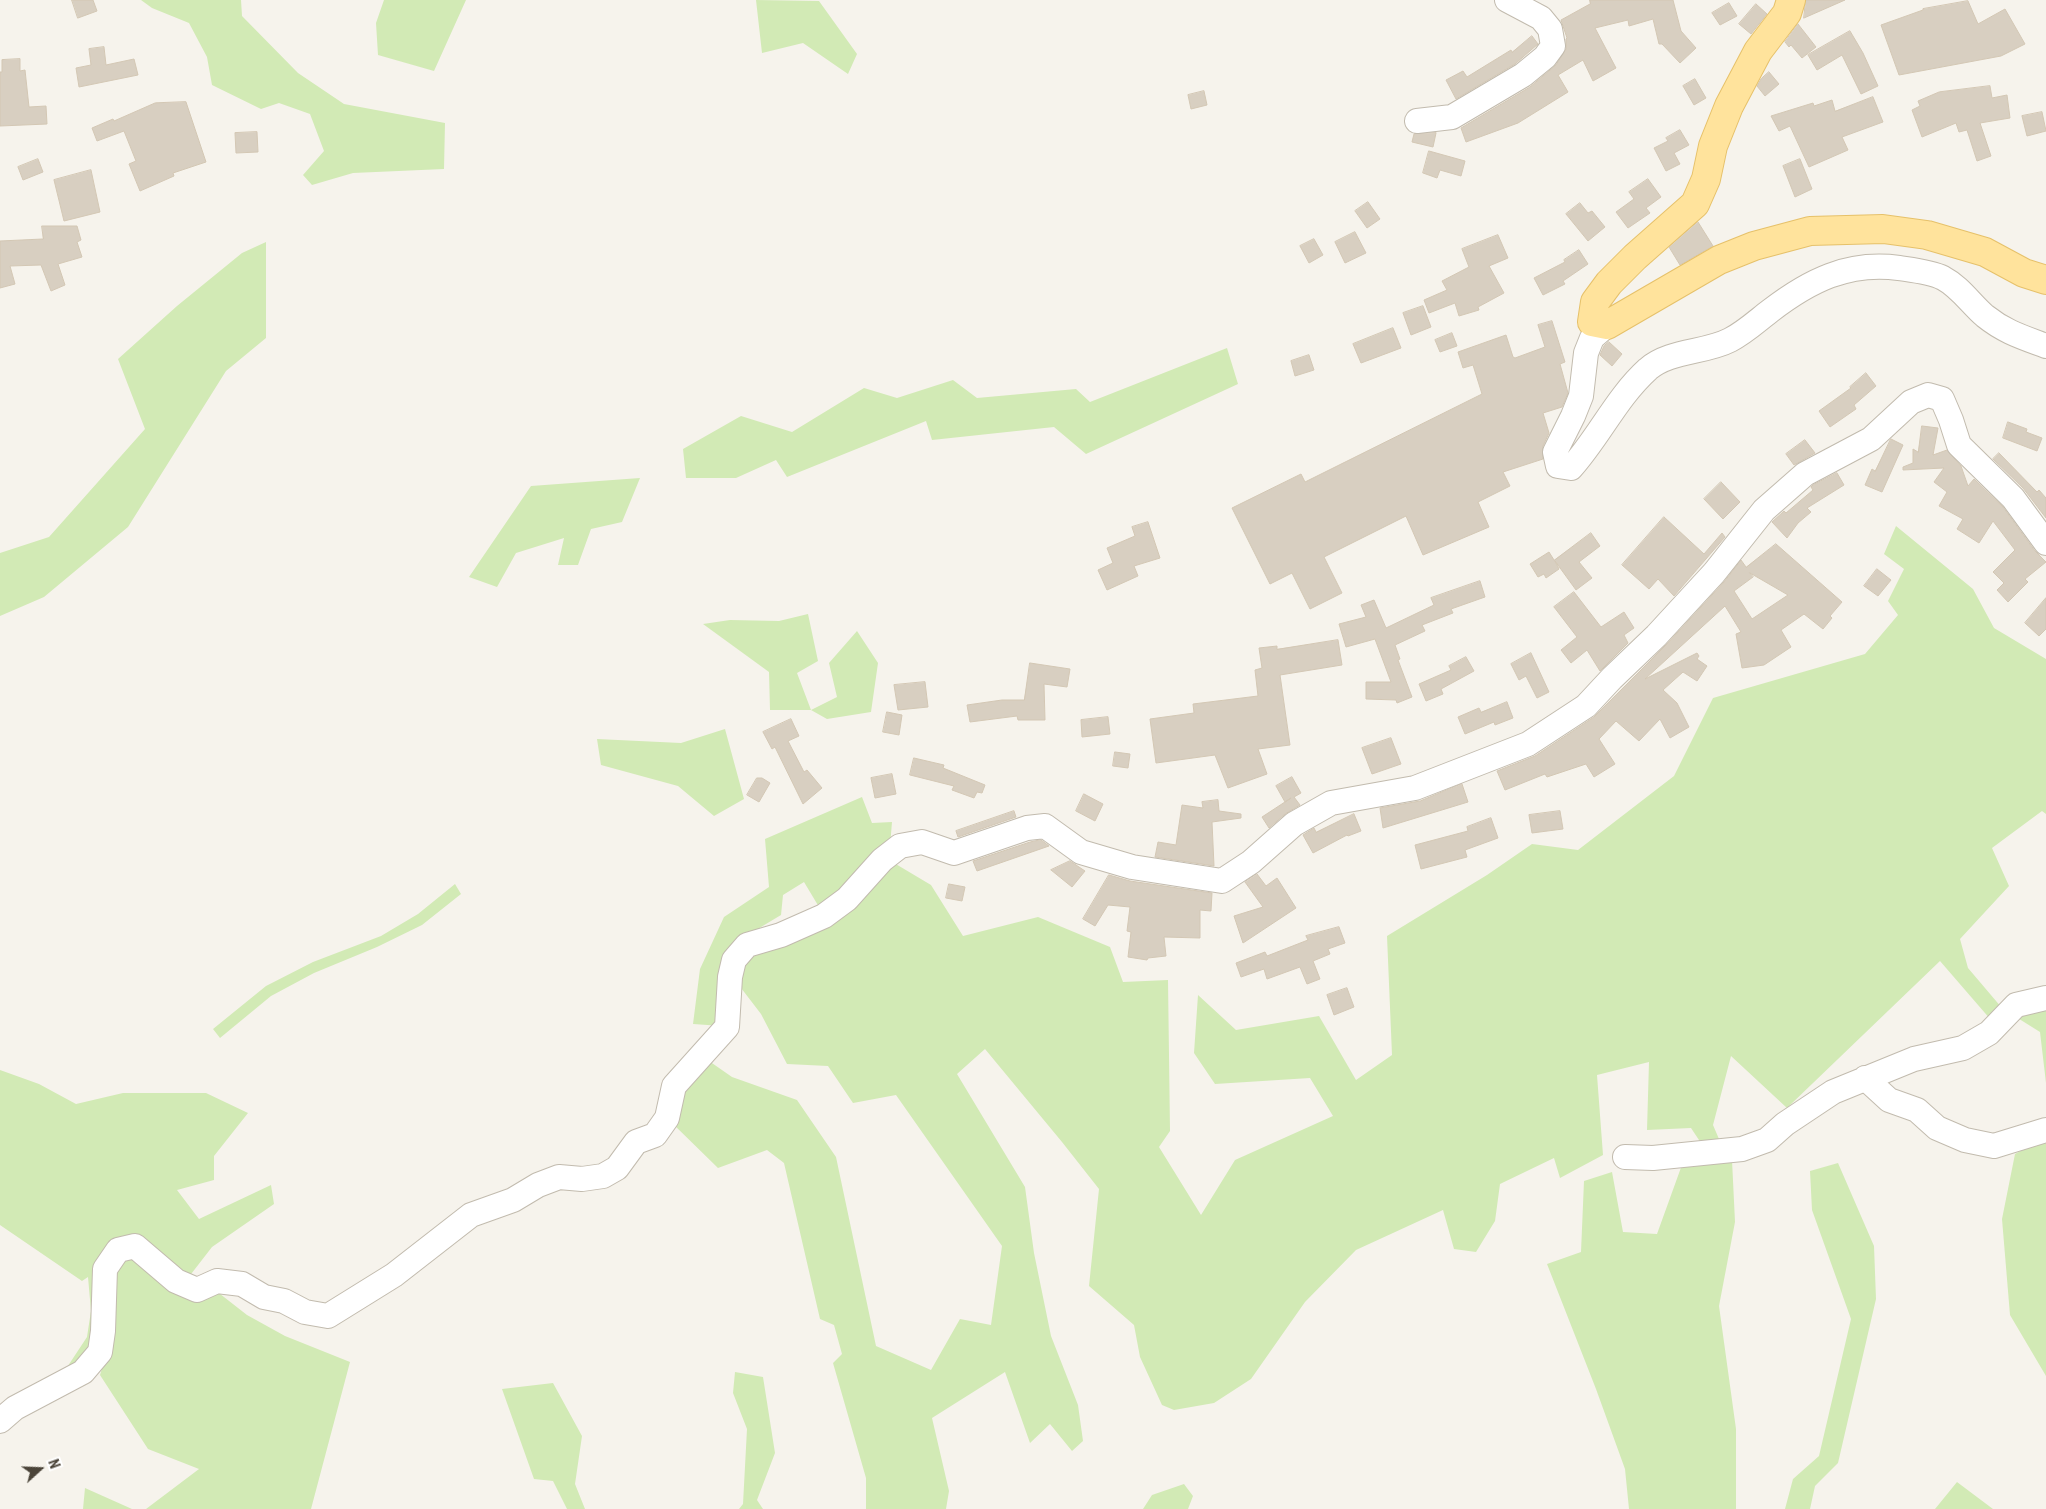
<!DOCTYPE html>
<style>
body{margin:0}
#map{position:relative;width:2046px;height:1509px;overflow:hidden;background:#f6f3ec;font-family:"Roboto Condensed",sans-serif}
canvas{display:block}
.north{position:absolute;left:15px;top:1444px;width:50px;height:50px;-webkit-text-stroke:4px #fff;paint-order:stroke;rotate:70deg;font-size:14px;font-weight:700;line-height:20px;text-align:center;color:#4b4439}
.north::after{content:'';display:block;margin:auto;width:18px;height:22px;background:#4b4439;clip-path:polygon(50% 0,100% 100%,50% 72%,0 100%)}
</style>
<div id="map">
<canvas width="2046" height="1509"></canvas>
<div class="north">N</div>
</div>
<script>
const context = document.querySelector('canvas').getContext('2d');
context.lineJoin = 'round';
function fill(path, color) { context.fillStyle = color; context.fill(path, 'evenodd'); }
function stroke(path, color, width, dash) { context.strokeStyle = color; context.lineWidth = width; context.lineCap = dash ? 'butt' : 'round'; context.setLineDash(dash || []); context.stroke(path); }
fill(new Path2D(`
 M141,0H241L242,16L298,73L344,104L445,123L444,169L353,173L312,185L303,175L324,151L310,114L279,103L261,109L212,85L207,57L189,23L152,8Z
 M384,0H466L434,71L378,55L376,23Z
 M756,0L819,1L857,54L848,74L803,43L762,53Z
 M266,242V338L226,371L128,527L44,597L0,616V553L49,537L145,429L118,359L177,306L242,253Z
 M1227,348L1238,384L1086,454L1054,427L932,440L926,421L787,477L776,460L736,478H686L683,449L741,416L792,432L864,388L897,398L953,380L977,398L1076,389L1090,402Z
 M640,478L622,522L591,529L578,565H558L564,538L516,553L497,587L469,577L531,486Z
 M1896,526L1973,589L1994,628L2046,659V814L2042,811L1992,848L2009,886L1960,939L1968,968L2002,1008L1991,1020L1940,961L1787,1108L1731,1056L1713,1125L1719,1139L1701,1143L1691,1128L1647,1130L1649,1062L1597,1075L1603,1155L1560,1178L1554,1158L1500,1184L1495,1221L1476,1252L1454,1249L1443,1210L1356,1250L1305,1302L1251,1379L1214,1403L1174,1410L1162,1405L1140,1357L1134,1325L1089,1286L1099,1189L1062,1142L985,1049L957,1074L1025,1187L1034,1253L1051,1336L1078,1405L1083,1441L1072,1451L1050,1424L1030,1443L1005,1372L932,1418L949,1491L946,1509H866V1478L833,1363L842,1354L834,1325L820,1319L784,1163L767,1150L718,1168L672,1123L682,1085L709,1061L732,1077L797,1100L836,1157L876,1346L931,1370L960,1319L991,1325L1002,1246L896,1095L853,1103L828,1066L787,1064L761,1014L738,984L742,962L889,860L931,885L963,936L1038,917L1110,947L1123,982L1168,980L1170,1131L1159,1147L1201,1215L1235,1160L1333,1116L1310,1078L1215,1084L1194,1053L1198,995L1236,1030L1319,1016L1356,1080L1392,1055L1387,936L1487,875L1532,844L1578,850L1674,776L1713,698L1865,654L1898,615L1888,601L1904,569L1884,554Z
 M808,614L818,661L797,673L811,710L837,697L829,663L857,631L878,663L871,712L827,719L811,710H770L769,672L703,624L730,620L779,621Z
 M725,729L744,799L714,816L678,786L601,765L597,739L681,743Z
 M862,797L872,823L892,822L890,846L861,877L819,907L804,882L783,895L781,915L751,933L722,1026L693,1024L700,969L724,917L769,887L765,839Z
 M455,884L461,894L422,925L377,947L314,973L271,996L220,1038L213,1029L266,986L313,962L381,936L418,914Z
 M2046,1009V1083L2040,1032L2016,1017Z
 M0,1070L39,1084L76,1104L123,1093H206L248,1113L214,1156V1180L177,1190L199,1219L271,1185L274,1204L212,1247L188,1278L115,1246L96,1351L58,1381L87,1337L91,1311L88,1277L82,1281L0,1225Z
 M2043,1139H2046V1376L2010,1315L2002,1219L2015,1154Z
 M1732,1160L1735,1222L1719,1306L1736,1429V1509H1629L1625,1469L1596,1389L1547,1264L1581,1252L1584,1181L1612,1172L1623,1232L1657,1234L1683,1162Z
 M1838,1163L1874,1246L1876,1299L1838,1463L1815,1486L1810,1509H1785L1793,1479L1819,1456L1851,1319L1812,1210L1810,1171Z
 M131,1255L215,1290L247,1315L285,1336L350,1362L311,1509H146L199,1469L148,1449L100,1375L111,1339L115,1269Z
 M735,1372L763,1377L775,1453L757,1500L763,1509H739L743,1504L747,1429L733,1393Z
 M553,1383L582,1436L575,1484L585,1509H567L553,1481L534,1479L502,1389Z
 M1957,1482L1993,1509H1935Z
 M1184,1484L1193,1496L1188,1509H1143L1152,1495Z
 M85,1488L132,1509H83Z`), '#d2eab5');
const building = new Path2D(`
 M72,0H93L97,11L78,18Z
 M1590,0H1673L1681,31L1696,48L1680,63L1662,44H1659L1653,19L1629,26L1628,20L1595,28L1616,68L1593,81L1583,60L1558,75L1568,92L1518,123L1466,142L1461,128L1530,87L1556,65L1566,49V39L1567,38L1561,20L1590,4Z
 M1806,0H1845L1804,18Z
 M1968,1L1978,24L2005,9L2025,44L2001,56L1899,75L1881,25L1923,10V9Z
 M1729,3L1737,16L1720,25L1712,13Z
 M1756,4L1767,14L1751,34L1739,24Z
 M1798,24L1816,47L1802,58L1791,45L1789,47L1785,42Z
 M1850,31L1863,53L1878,86L1861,94L1842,55L1817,70L1808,55Z
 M1532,36L1538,44L1515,64L1456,99L1446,80L1463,71L1467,77L1511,50L1512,52Z
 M104,47L106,65L134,59L138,75L79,87L76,68L91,65L89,49Z
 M20,59V71L25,70L29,107L46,106L47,124L0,126V72H2V60Z
 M1769,72L1779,84L1765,96L1757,86L1761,79Z
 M1695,79L1706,98L1694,105L1683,86Z
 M1990,86L1992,98L2007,95L2010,118L1980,123L1991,156L1977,161L1967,130L1959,132L1956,123L1922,137L1912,110L1920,106L1918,101L1939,92Z
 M1204,91L1207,105L1191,109L1188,95Z
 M1873,97L1883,122L1842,137L1848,150L1809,167L1790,126L1779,131L1771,116L1813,103L1814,106L1832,100L1835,111Z
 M186,102L206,162L173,173L174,176L140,191L129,164L136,161L124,131L97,141L92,128L113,119L114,121L155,103Z
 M2042,112L2046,131L2027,136L2022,116Z
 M1680,130L1689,145L1674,153L1680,164L1666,171L1654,148L1668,141L1666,138Z
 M257,132L258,152L236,153L235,133Z
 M1436,133L1433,147L1412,142L1414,134Z
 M1429,151L1465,161L1461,176L1440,170L1437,178L1423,173Z
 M38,159L43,172L23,180L18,167Z
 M1800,159L1812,189L1795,197L1783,166Z
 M91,170L100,212L64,221L54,180Z
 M1648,179L1661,197L1646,208L1650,213L1628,228L1616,212L1634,199L1629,192Z
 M1368,202L1380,219L1367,228L1355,211Z
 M1580,203L1588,213L1592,211L1605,227L1588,241L1566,214Z
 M1698,222L1713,246L1680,265L1669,247Z
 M42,226H77L81,240L77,242L82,257L58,264L65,285L51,291L41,265L10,266L15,284L0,288V241L43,239Z
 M1355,232L1366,253L1345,263L1335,242Z
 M1498,235L1508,258L1489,266L1504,293L1478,307L1479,310L1459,316L1455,303L1429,313L1424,300L1447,290L1442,281L1469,267L1462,249Z
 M1314,239L1323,255L1309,263L1300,246Z
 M1579,250L1588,264L1563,281L1565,284L1543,295L1534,278L1565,262L1564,260Z
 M1423,306L1431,327L1411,335L1403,313Z
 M1552,321L1565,362L1560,364L1568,393L1562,407L1543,413L1549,433L1543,446V459L1503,472L1510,486L1478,502L1489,527L1423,555L1406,516L1324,557L1342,593L1310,609L1292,573L1270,584L1232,508L1301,474L1305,482L1482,394L1473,365L1463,368L1458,352L1506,335L1513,357L1515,358L1545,347L1538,325Z
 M1393,328L1401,348L1361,363L1353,344Z
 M1452,333L1457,346L1440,352L1435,340Z
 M1609,342L1622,354L1612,366L1600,355L1604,346Z
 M1309,355L1314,370L1295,376L1291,361Z
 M1866,373L1876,386L1854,405L1856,409L1830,427L1819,411L1851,388L1850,387Z
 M2008,422L2027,429L2026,432L2042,438L2037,451L2003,438Z
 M1922,426L1938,428L1933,455L1947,450L1961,466L1968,486L1974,479L2003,507L2035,551L2046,562L2025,579L2028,582L2008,602L1997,590L2004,583L1993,572L2015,550L1993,521L1979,543L1957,529L1963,519L1939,506L1947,492L1934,482L1944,468L1903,470V467L1913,463V449L1918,452Z
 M1891,439L1903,445L1882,492L1865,485L1872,469L1875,471Z
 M1805,440L1815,453L1794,465L1786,454Z
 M1999,453L2037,492L2039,490L2046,498V518L2023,488L1993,459Z
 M1837,473L1844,485L1807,508L1811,512L1798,523L1787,538L1772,522L1784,511L1786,513L1813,490L1811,487L1813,485Z
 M1721,482L1740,502L1723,519L1704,499Z
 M1664,517L1704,554L1722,533L1725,537L1674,596L1658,579L1649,589L1622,565Z
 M1148,522L1160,558L1134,566L1138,576L1107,590L1098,570L1113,563L1107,548L1135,536L1132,527Z
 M1591,533L1600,546L1579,562L1592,578L1576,590L1555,561L1559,569L1546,578L1544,574L1538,577L1530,564L1549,552L1554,560Z
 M1776,544L1842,602L1830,616L1832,618L1823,629L1804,614L1781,630L1791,647L1764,665L1742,668L1736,634L1741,632L1725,606L1645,679L1697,653L1699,656L1697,659L1707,666L1697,681L1683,672L1663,690L1677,703L1689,727L1670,738L1660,719L1639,741L1616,721L1599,739L1615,764L1594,777L1586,764L1547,777L1545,774L1505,790L1497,771L1535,756L1594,717L1666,645L1724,582L1741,560L1746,567ZM1750,573L1788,595L1752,619L1734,591L1753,577Z
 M1877,569L1891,580L1878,596L1864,586Z
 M1480,581L1485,597L1451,609L1453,613L1422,625L1425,631L1395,645L1400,659L1398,660L1412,697L1397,703L1396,700L1366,699V682H1391L1375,639L1346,647L1339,624L1366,617L1361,605L1374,600L1386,628L1434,605L1431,598Z
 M1574,592L1601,627L1624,612L1634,628L1624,635L1628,643L1600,671L1587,650L1571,663L1561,650L1577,637L1554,607Z
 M2046,598V629L2039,636L2025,623Z
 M1338,640L1342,665L1280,675L1290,745L1258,749L1267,774L1228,788L1215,755L1156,763L1150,719L1194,713L1193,704L1258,696L1255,670L1262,668L1259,648L1277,646V649Z
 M1531,653L1549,692L1537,698L1526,676L1519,680L1511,664Z
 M1466,657L1474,671L1441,689L1443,694L1426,701L1419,684L1451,670L1449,666Z
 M1030,663L1070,669L1067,687L1044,684L1045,720H1018L1017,716L970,722L967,705L1002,700H1024Z
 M925,682L928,707L898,710L894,685Z
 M1507,702L1513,718L1495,725L1494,722L1465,734L1458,717L1479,708L1481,712Z
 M887,712L902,715L899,735L883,732Z
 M1108,717L1110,734L1082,737L1081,720Z
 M791,719L799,736L788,741L804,772L807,770L822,788L803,804L775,747L772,749L763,732Z
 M1391,738L1401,764L1372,774L1362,748Z
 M1115,752L1130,754L1128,768L1113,766Z
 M914,758L944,765L943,768L985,785L982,793L977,792L974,798L952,790L954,786L910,775Z
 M892,774L896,794L875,798L871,778Z
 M1292,777L1301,793L1294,797L1300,805L1285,814L1269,828L1262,817L1291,798L1285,802L1276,786Z
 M757,778H762L770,783L759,802L747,795Z
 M1462,784L1468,802L1383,828L1380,808L1420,801Z
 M1084,794L1103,804L1095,821L1076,811Z
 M1218,800L1219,811L1241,814V818L1212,822L1214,866L1155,857L1158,842L1176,845L1182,805L1203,808L1202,802Z
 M1014,811L1016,817L958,837L956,831Z
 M1560,811L1563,829L1532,833L1529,815Z
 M1354,814L1361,831L1348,836L1347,835L1313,853L1303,835L1314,828L1316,832Z
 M1491,818L1498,838L1465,850L1467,857L1421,869L1415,845L1468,831L1467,827Z
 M1041,840L1049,846L977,871L973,861L1030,842Z
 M1070,861L1085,871L1072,887L1051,870Z
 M1257,874L1266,886L1277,878L1296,908L1243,943L1234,916L1263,907L1245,882Z
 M1109,875L1130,881L1212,893L1211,911L1200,910V938L1164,937L1166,956L1148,958L1147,960L1128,957L1131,932L1127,931L1130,907L1108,905L1095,926L1083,919Z
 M949,884L965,887L962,901L946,898Z
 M1339,927L1345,943L1328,949L1330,954L1313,961L1320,979L1307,984L1300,967L1267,979L1264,969L1241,977L1236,963L1265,952L1267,956L1308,940L1306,936Z
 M1347,988L1354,1007L1334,1015L1327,995Z`);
fill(building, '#d8cfc1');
stroke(building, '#d3c7b4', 1);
const minor = new Path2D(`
 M1417,121L1452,117L1523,75L1545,57L1553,46L1550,29L1541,18L1507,0
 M1607,325L1592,338L1586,353L1581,396L1573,416L1555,452L1558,466L1571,468C1599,437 1616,398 1648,369C1670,350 1705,353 1730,340C1744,333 1757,321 1770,311C1809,281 1848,261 1899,268C1912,270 1931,272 1943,278C1960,287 1971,304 1985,316C2005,332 2022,337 2046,346
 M1865,1078L1889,1100L1917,1110L1937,1128L1965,1140L1994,1146L2046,1130
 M1625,1157L1653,1158L1742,1149L1767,1140L1785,1124L1833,1092L1914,1059L1963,1048L1989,1033L2016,1005L2046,998
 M0,1421L15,1408L83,1372L100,1352L103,1331L105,1269L118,1250L135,1246L176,1281L197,1290L217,1281L242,1284L264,1297L284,1301L305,1312L328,1316L394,1275L471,1215L513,1200L538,1185L559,1177L582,1179L603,1176L617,1168L636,1142L655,1135L667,1118L674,1086L727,1027L730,977L734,960L747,945L781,935L824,916L847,899L882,860L900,846L922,842L954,853L1027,828L1045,826L1081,852L1132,867L1222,881L1251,862L1294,824L1331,803L1415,788L1528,744L1586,706L1612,678L1656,636L1714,573L1764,510L1805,474L1871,439L1911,402L1928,395L1942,399L1951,420L1959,445L2013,498L2046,543`);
const major = new Path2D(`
 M1791,0L1787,13L1758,51L1729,106L1713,146L1706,179L1695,204L1635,257L1609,283L1595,302L1592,322L1607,325L1719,260L1754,246L1810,231L1883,229L1927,235L1985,252L2024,273L2046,280`);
stroke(minor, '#c2bbae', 26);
stroke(major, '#e6c16a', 30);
stroke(minor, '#fff', 24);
stroke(major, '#ffe39c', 28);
</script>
